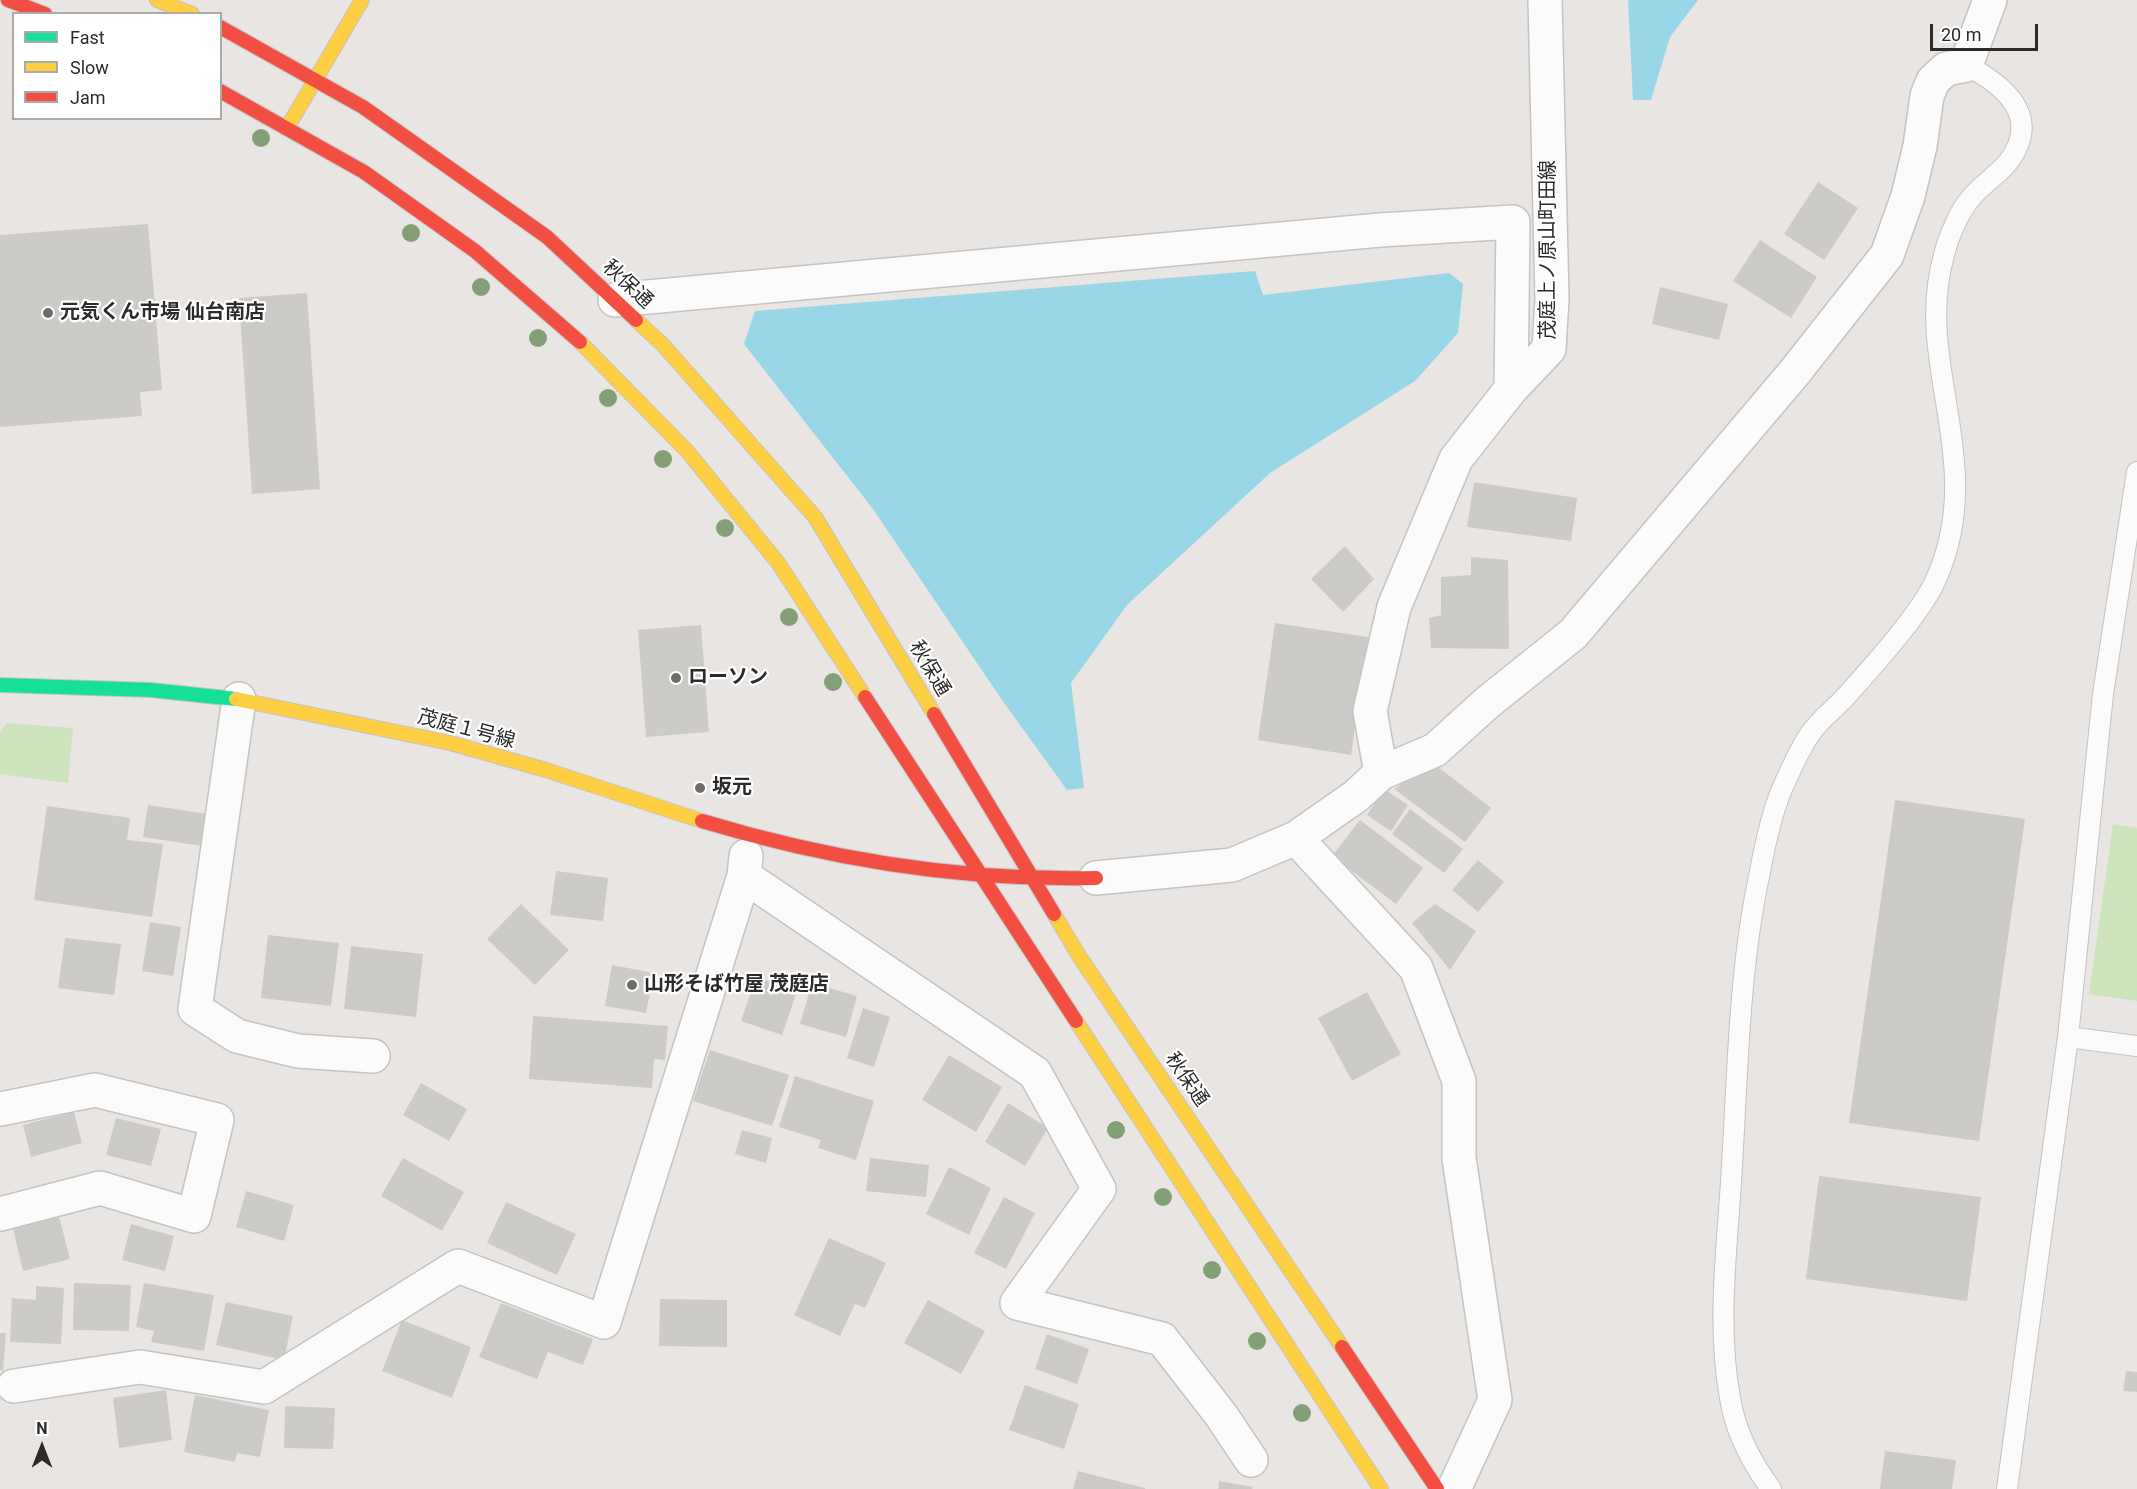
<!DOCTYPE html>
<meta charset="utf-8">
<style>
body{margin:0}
#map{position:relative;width:2137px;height:1489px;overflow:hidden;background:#e8e5e2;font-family:Roboto,sans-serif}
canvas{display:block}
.legend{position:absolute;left:12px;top:12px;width:210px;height:108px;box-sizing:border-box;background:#fff;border:2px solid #aaa;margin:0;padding:8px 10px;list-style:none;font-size:18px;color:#2b2b2b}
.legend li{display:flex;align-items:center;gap:12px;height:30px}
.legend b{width:30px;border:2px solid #aaa}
.north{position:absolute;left:12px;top:1417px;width:60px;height:60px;-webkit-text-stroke:4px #fff;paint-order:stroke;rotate:0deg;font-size:16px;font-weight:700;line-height:24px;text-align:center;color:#2b2b2b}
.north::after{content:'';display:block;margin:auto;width:21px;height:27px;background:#2b2b2b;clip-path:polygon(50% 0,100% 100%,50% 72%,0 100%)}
.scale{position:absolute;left:1930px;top:24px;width:108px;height:27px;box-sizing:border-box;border:3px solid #2b2b2b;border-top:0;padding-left:8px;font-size:18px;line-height:21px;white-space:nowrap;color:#2b2b2b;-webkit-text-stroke:4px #fff;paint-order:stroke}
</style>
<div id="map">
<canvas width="2137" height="1489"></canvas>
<ul class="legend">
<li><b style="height:8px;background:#16e098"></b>Fast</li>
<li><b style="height:8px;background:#ffcf43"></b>Slow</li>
<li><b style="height:8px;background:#f24e42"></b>Jam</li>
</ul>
<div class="north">N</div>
<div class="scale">20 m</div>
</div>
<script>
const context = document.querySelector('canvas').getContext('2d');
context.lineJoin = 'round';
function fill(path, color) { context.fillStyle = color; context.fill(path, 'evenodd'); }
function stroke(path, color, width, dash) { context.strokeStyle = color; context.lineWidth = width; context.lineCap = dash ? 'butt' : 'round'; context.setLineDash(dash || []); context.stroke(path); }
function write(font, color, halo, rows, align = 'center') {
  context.font = font + ' Roboto,"Noto Sans JP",sans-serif'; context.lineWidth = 4.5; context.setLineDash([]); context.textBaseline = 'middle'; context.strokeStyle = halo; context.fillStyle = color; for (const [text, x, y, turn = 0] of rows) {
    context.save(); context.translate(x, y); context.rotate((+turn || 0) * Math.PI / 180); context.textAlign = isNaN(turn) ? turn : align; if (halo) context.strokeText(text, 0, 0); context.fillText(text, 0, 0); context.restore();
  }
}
fill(new Path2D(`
 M7,723L73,728L68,783L0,774V732Z
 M2113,824L2137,828V1001L2089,994Z`), '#cce3bc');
fill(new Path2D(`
 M1628,0H1698L1670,37L1651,100H1633Z
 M1255,271L1263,295L1449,273L1463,284L1458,333L1415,381L1270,473L1127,605L1071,683L1084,788L1067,790L1002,700L873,509L744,344L755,311Z`), '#98d6e8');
fill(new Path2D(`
 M1818,182L1858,208L1824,260L1784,234Z
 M148,224L162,390L140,392L142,416L0,427V235Z
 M1760,240L1817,277L1791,318L1733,281Z
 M1660,287L1728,304L1719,340L1652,324Z
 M307,293L320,489L252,494L239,298Z
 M1474,482L1577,498L1571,541L1467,527Z
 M1345,546L1374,579L1343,612L1311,579Z
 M1471,557L1508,560L1509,649L1431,648L1429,618L1441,615V577L1471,575Z
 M1275,623L1368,637L1351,755L1258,740Z
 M701,625L709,732L646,737L638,630Z
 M1433,763L1491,808L1465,842L1394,789Z
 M1384,789L1408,805L1391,831L1367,815Z
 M1895,800L2025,819L1979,1141L1849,1123Z
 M148,805L207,814L202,846L143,837Z
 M47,806L130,818L127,840L163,844L152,917L34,900Z
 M1410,809L1463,849L1444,873L1392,834Z
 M1360,820L1423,868L1396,904L1332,856Z
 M1478,860L1504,882L1478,912L1452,890Z
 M556,871L608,878L603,921L550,915Z
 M521,904L569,950L535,985L487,939Z
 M1435,904L1476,931L1450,970L1412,923Z
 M150,922L181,927L173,976L142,971Z
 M268,935L339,943L331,1006L261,998Z
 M65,938L121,944L114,995L58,988Z
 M351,946L423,954L416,1017L344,1009Z
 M612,965L654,973L646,1013L605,1006Z
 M756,977L797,991L782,1035L741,1021Z
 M812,983L857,996L846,1037L800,1024Z
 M1367,992L1401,1054L1352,1081L1318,1018Z
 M863,1008L890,1017L874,1067L847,1058Z
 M533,1016L668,1026L665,1060L654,1059L652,1088L529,1079Z
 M710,1050L789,1075L772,1126L693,1101Z
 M949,1055L1002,1087L976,1132L922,1100Z
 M795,1076L874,1101L856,1160L818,1148L821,1140L779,1127Z
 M421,1083L467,1109L449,1141L403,1115Z
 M1008,1103L1048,1128L1025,1166L985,1142Z
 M74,1112L82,1143L31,1157L23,1125Z
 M116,1118L161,1129L151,1166L106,1155Z
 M742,1130L772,1138L766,1163L735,1154Z
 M403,1158L464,1192L442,1231L381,1196Z
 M870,1158L929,1165L926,1197L866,1191Z
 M949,1167L991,1188L969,1235L926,1214Z
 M1819,1176L1981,1197L1967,1301L1806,1279Z
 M246,1191L294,1205L284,1241L236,1227Z
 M1004,1197L1035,1213L1006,1269L974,1253Z
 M506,1202L576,1234L557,1275L487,1243Z
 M59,1216L70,1259L23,1271L13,1228Z
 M131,1224L174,1236L165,1271L122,1260Z
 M829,1238L886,1263L865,1308L855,1304L840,1336L794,1315Z
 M74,1283L131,1285L129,1331L73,1330Z
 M144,1283L214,1295L204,1351L151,1342L154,1331L136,1327Z
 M36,1286L64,1288L61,1344L10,1342L12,1298L36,1300Z
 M660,1299L727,1300V1347L659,1346Z
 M928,1300L985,1331L961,1374L904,1343Z
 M226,1302L293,1316L284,1360L216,1345Z
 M501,1303L593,1339L583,1365L548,1352L537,1379L479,1357Z
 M402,1320L471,1347L452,1398L382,1371Z
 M0,1333H6L3,1371L0,1370Z
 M1047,1334L1089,1349L1077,1384L1035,1369Z
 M2126,1371L2137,1372V1392L2123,1391Z
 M1025,1385L1079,1404L1064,1449L1009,1430Z
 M166,1390L172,1440L119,1448L113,1398Z
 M195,1395L269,1410L260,1457L237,1453L235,1462L184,1452Z
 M285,1406L335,1408L333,1449L284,1448Z
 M1885,1451L1956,1460L1952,1489H1880Z
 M1078,1471L1145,1488V1489H1073Z
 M1219,1481L1253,1487L1252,1489H1218Z`), '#cdcbc8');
const lane = new Path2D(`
 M2068,1037L2137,1046
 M1771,1489C1752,1463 1735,1430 1730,1398C1716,1321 1728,1243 1732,1165C1738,1067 1739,968 1760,872C1765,844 1771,815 1782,789C1790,771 1799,750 1810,734C1820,719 1836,708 1848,694C1872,667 1924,610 1937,577C1950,547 1956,512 1955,479C1953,402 1922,333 1944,255C1948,238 1959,212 1970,199C1981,185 1998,175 2009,161C2042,116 2004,85 1966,65
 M2007,1489L2068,1037L2103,694L2137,472`);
const street = new Path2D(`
 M615,300L1380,230L1513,222L1511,389
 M239,699L195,1009L237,1036L298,1051L373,1056
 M1381,773L1370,711L1394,607L1456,459L1511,389L1549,349L1552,299L1545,0
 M1296,838L1416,968L1459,1081V1158L1495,1400L1454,1489
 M746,856L744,876L1035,1073L1099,1189L1017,1303L1162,1339L1221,1415L1251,1460
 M1096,878L1232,865L1296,838L1356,796L1381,773L1435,750L1488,702L1573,634L1794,373L1887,255L1908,196L1920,146L1927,96L1933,81L1946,69L1966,65L1990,0
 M0,1109L95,1090L217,1120L194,1216L100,1188L0,1214
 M14,1386L140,1367L264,1387L458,1266L604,1322L744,876`);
const fast = new Path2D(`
 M0,685L151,690L236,699`);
const slow = new Path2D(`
 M157,0L192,14
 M287,128L362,0
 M636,320L663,345L815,517L934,714
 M580,342L687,451L779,564L865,697
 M236,699L450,743L546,770L702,821
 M1054,914L1079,956L1342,1347
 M1076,1021L1381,1489`);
const jam = new Path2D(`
 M8,0L45,14
 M220,27L363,107L547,237L636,320
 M220,91L364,172L475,251L580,342
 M865,697L1076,1021
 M934,714L1054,914
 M702,821C831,860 961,881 1096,878
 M1342,1347L1437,1489`);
stroke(lane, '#c4c4c4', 22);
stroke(street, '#c4c4c4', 36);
stroke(fast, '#c4c4c4', 16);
stroke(slow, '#c4c4c4', 16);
stroke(jam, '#c4c4c4', 16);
stroke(lane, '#fcfbfb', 20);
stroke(street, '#fcfbfb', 33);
stroke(fast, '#16e098', 14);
stroke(slow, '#ffcf43', 14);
stroke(jam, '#f24e42', 14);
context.fillStyle = '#829f76';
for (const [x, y] of [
 [261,138],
 [411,233],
 [481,287],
 [538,338],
 [608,398],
 [663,459],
 [725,528],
 [789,617],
 [833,682],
 [1116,1130],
 [1163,1197],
 [1212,1270],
 [1257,1341],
 [1302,1413]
]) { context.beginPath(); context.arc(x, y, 9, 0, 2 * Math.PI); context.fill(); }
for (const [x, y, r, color] of [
 [48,313,6,"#6d6c6b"],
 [676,678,6,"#6d6c6b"],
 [700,788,6,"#6d6c6b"],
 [632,985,6,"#6d6c6b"]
]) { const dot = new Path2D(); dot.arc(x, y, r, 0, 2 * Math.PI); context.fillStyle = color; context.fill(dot); stroke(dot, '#fff', 2); }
write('20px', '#2b2b2b', '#fff', [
 ["茂庭上ノ原山町田線",1549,250,-90],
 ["秋保通",627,285,43],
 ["秋保通",929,669,59],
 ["茂庭１号線",466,730,15],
 ["秋保通",1186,1080,56]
]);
write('bold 20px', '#2b2b2b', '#fff', [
 ["元気くん市場 仙台南店",60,313],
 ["ローソン",688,678],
 ["坂元",712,788],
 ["山形そば竹屋 茂庭店",644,985]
], 'left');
</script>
